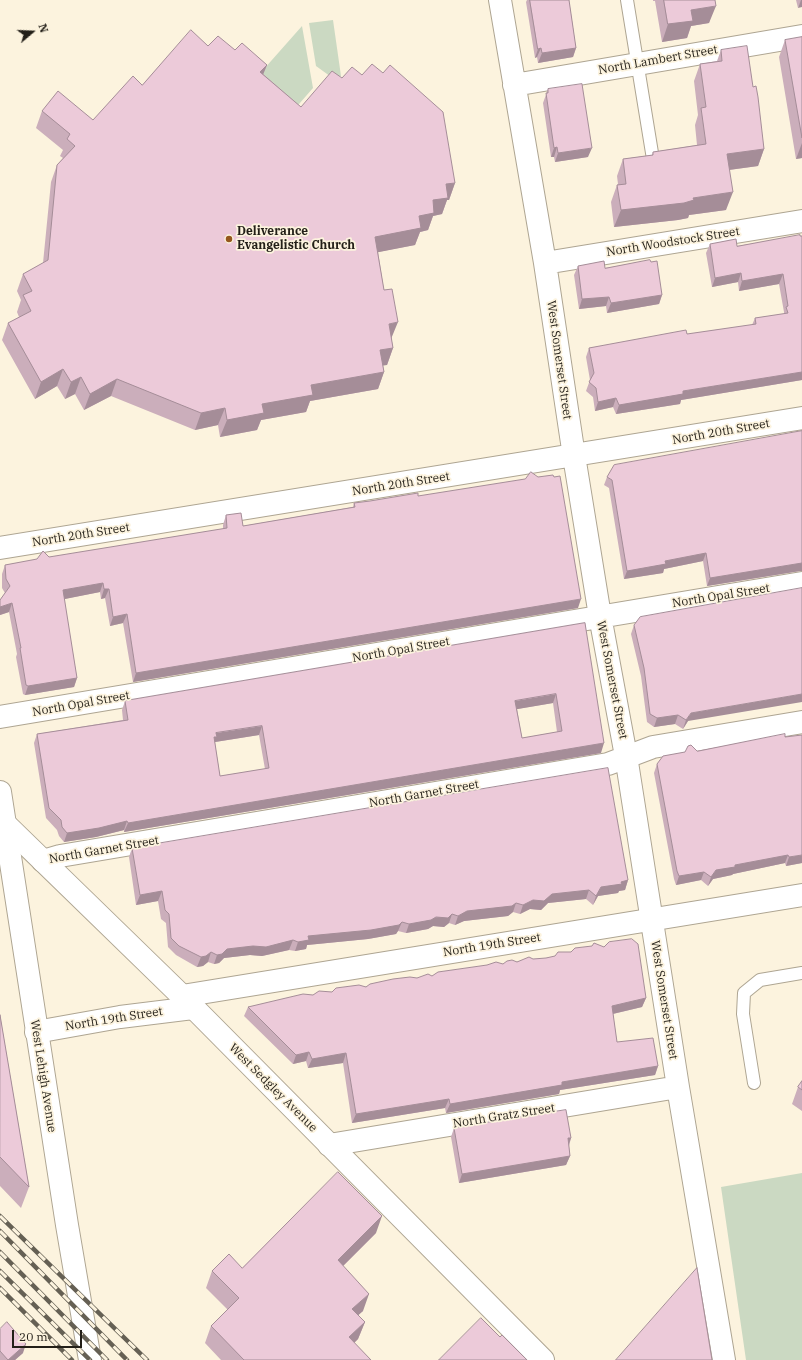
<!DOCTYPE html>
<style>
body{margin:0}
#map{position:relative;width:802px;height:1360px;overflow:hidden;background:#fcf3de;font-family:"IBM Plex Serif",serif}
canvas{display:block}
.north{position:absolute;left:12px;top:12px;width:40px;height:40px;-webkit-text-stroke:3px #fcf3de;paint-order:stroke;rotate:71deg;font-size:11px;font-weight:700;line-height:16px;text-align:center;color:#231f18}
.north::after{content:'';display:block;margin:auto;width:14px;height:18px;background:#231f18;clip-path:polygon(50% 0,100% 100%,50% 72%,0 100%)}
.scale{position:absolute;left:12px;top:1330px;width:70px;height:18px;box-sizing:border-box;border:2px solid #231f18;border-top:0;padding-left:5px;font-size:12px;line-height:14px;white-space:nowrap;color:#231f18;-webkit-text-stroke:3px #fcf3de;paint-order:stroke}
</style>
<div id="map">
<canvas width="802" height="1360"></canvas>
<div class="north">N</div>
<div class="scale">20 m</div>
</div>
<script>
const context = document.querySelector('canvas').getContext('2d');
context.lineJoin = 'round';
function fill(path, color) { context.fillStyle = color; context.fill(path, 'evenodd'); }
function stroke(path, color, width, dash) { context.strokeStyle = color; context.lineWidth = width; context.lineCap = dash ? 'butt' : 'round'; context.setLineDash(dash || []); context.stroke(path); }
function write(font, color, halo, rows, align = 'center') {
  context.font = font + ' "IBM Plex Serif",serif'; context.lineWidth = 3.5; context.setLineDash([]); context.textBaseline = 'middle'; context.strokeStyle = halo; context.fillStyle = color; for (const [text, x, y, turn = 0] of rows) {
    context.save(); context.translate(x, y); context.rotate((+turn || 0) * Math.PI / 180); context.textAlign = isNaN(turn) ? turn : align; if (halo) context.strokeText(text, 0, 0); context.fillText(text, 0, 0); context.restore();
  }
}
fill(new Path2D(`
 M333,20L341,76L334,79L316,66L309,23Z
 M302,26L313,88L279,127L256,78Z
 M802,1173V1360H746L721,1187Z`), '#cbd9c2');
const lane = new Path2D(`
 M627,0L653,159
 M754,1083L743,1014L744,993L760,980L802,973`);
const street = new Path2D(`
 M500,0L545,263L574,456L600,616L626,756L678,1087L724,1360
 M514,85L802,36
 M545,263L802,221
 M0,548L802,418
 M0,717L802,583
 M43,861L60,856L608,764L653,747L802,722
 M182,996L802,895
 M36,1032L120,1017L193,1008
 M329,1145L678,1087`);
const secondary = new Path2D(`
 M0,819L182,996L543,1360`);
const primary = new Path2D(`
 M0,792L67,1225L90,1360`);
stroke(lane, '#aea592', 14);
stroke(street, '#aea592', 24);
stroke(secondary, '#aea592', 24);
stroke(primary, '#aea592', 24);
stroke(lane, '#fff', 12);
stroke(street, '#fff', 22);
stroke(secondary, '#fff', 22);
stroke(primary, '#fff', 22);
const rail = new Path2D(`
 M0,1216L147,1360
 M0,1231L127,1360
 M0,1252L107,1360
 M0,1271L90,1360
 M0,1288L72,1360`);
stroke(rail, '#656054', 4.5);
stroke(rail, '#fcf3de', 3, [9]);
fill(new Path2D(`
 M527,0H569L576,48L573,57L538,63L537,57L535,58L526,2Z
 M653,0H715L709,23L691,26L687,38L662,42L655,1H653Z
 M796,0H802L798,8Z
 M802,37V158L796,159L779,57L785,40Z
 M208,46L235,50L267,65L263,74L301,107L455,183L449,200H447L442,214L433,216L428,230L420,232L415,245L378,252L393,348L387,365H383L384,372L378,389L310,401L306,412L261,420L257,430L220,437L218,425L195,430L111,396L84,410L75,394L65,399L57,386L35,399L2,340L8,323L19,317L17,312L21,300L17,291L23,274L43,263L51,182L57,165L63,158L60,156L63,150L36,128L42,111L93,120L142,85Z
 M721,50L753,87L764,149L758,166L729,170L726,210L689,215L688,218L678,220L614,227L611,202L617,185L618,184L617,176L623,159L652,155L653,152L697,145L695,125L698,115L694,81L700,64L717,61Z
 M548,89L588,157L555,162L554,157H551L543,103Z
 M802,236V380L681,400L680,404L616,414L613,407L595,411L593,397L586,391L590,380L586,357L589,348L752,325L755,318L784,314V312L779,284L739,291L738,282L712,287L706,253L710,244L737,246Z
 M651,262L662,295L659,304L607,313L606,306L579,309L574,275L578,266L605,268Z
 M802,431V571H800L707,586L703,561L664,569L663,573L624,579L609,488L604,485L607,477Z
 M418,496L578,608L133,682L123,623L110,626L105,598L101,599L100,592L64,599L77,678L74,687L25,695L23,694L16,657L17,654L9,612L0,615V600L5,593L2,588V574L5,565L223,529V525L226,515L243,526L353,507L354,503Z
 M585,623L601,753L124,832V830L96,837L64,842L59,836L57,830L46,818L34,743L37,734L123,720L122,710L125,701ZM553,703L557,732L522,738L517,709ZM259,735L265,769L220,776L215,743V742Z
 M634,625L688,721L683,729L675,724L654,727L647,722L641,676L631,634Z
 M657,764L802,863L786,866L785,863L733,874L732,875L713,879L708,886L701,880L676,885L674,879L654,773Z
 M132,848L628,880L625,890L619,891L618,893L598,896L593,905L586,899L548,903L541,910L530,909L520,914L513,912L508,916L464,921L455,925L449,923L444,927L433,926L428,929L406,933L398,931L396,934L368,939L307,945L306,949L295,951L289,950L262,956L250,955L224,958L219,963L214,964L208,962L203,966L197,967L176,955L168,947L166,923L161,919L158,901L136,905L129,857Z
 M533,959L646,998L642,1007L613,1014L617,1042L658,1066L655,1075L560,1090L559,1094L446,1113L445,1108L352,1123L343,1063L308,1068L306,1061L293,1064L244,1016L248,1007L313,995L432,976Z
 M0,1015L29,1187L21,1208L0,1186Z
 M802,1081V1111L792,1104L798,1087Z
 M454,1128L571,1138L569,1146L570,1156L566,1165L459,1183L451,1137Z
 M376,1233L343,1266L363,1311L358,1315L365,1322L358,1339L354,1343L371,1360H221L205,1343L211,1326L228,1310L206,1288L212,1271L242,1268Z
 M0,1329L23,1353L15,1360H0Z`), '#cbaebb');
fill(new Path2D(`
 M801,0H802V7L798,8Z
 M716,6L709,23L691,26L687,38L662,42L668,24L691,10Z
 M541,48L537,57L535,58L538,49Z
 M576,48L573,57L538,63L542,53Z
 M267,65L260,82V72Z
 M802,143V158L796,159Z
 M557,147L554,157H551L554,148Z
 M592,148L588,157L555,162L558,153Z
 M764,149L758,166L721,171L727,154Z
 M455,183L449,200H447L442,214L433,216L428,230L420,232L415,245L369,254L375,237L419,216L433,200L446,184Z
 M733,192L726,210L689,215L688,218L678,220L614,227L621,210L693,198Z
 M741,273L738,282L712,287L715,278Z
 M783,274L779,284L739,291L742,281Z
 M662,295L659,304L607,313L611,303Z
 M609,297L606,306L579,309L582,299Z
 M398,322L391,339L389,324Z
 M393,348L387,365L374,367L380,350Z
 M63,369L57,386L35,399L41,382Z
 M384,372L378,389L310,401L306,412L261,420L257,430L220,437L227,420L262,404L311,385Z
 M802,372V380L681,400L680,404L616,414L619,405L683,391Z
 M81,377L75,394L65,399L71,382Z
 M117,379L111,396L84,410L90,394Z
 M616,398L613,407L595,411L598,402Z
 M225,408L218,425L195,430L201,413Z
 M706,553L703,561L664,569L663,573L624,579L627,571L665,561Z
 M802,563V571H800L707,586L710,578Z
 M103,583L100,592L60,600L63,590Z
 M104,589H109L105,598L101,599Z
 M581,599L578,608L133,682L136,673Z
 M12,603L9,612L0,615V607Z
 M127,614L123,623L110,626L113,617Z
 M77,678L74,687L25,695L28,686Z
 M556,694L553,703L512,710L515,701Z
 M802,694V702L688,721L683,729L686,720L691,713Z
 M678,715L675,724L654,727L657,718Z
 M262,726L259,735L215,742L214,746V737L216,733Z
 M604,743L601,753L124,832L128,823Z
 M127,821L124,830L96,837L64,842L67,833Z
 M788,855L785,863L733,874L732,875L713,879L708,886L711,877L716,870L735,865Z
 M802,855V863L786,866L789,857Z
 M704,872L701,880L676,885L679,876Z
 M628,880L625,890L619,891L618,893L598,896L593,905L596,896L601,887Z
 M589,890L586,899L548,903L541,910L530,909L520,914L523,905L533,900L552,894Z
 M162,891L158,901L136,905L140,895Z
 M516,903L513,912L508,916L464,921L455,925L458,916L467,911Z
 M452,914L449,923L444,927L433,926L428,929L406,933L409,924Z
 M402,922L398,931L396,934L368,939L307,945L306,949L295,951L298,942L308,936Z
 M293,940L289,950L262,956L250,955L224,958L219,963L214,964L217,955L227,949Z
 M211,952L208,962L203,966L197,967L201,957Z
 M646,998L642,1007L608,1015L612,1006Z
 M309,1052L306,1061L293,1064L296,1055Z
 M346,1053L343,1063L308,1068L312,1059Z
 M658,1066L655,1075L560,1090L559,1094L446,1113L450,1104L562,1082Z
 M449,1099L445,1108L352,1123L356,1114Z
 M568,1138H571L568,1147Z
 M570,1156L566,1165L459,1183L462,1174Z
 M382,1216L376,1233L332,1277L338,1260Z
 M369,1294L363,1311L346,1326L352,1309Z
 M365,1322L358,1339L342,1355L349,1337Z
 M26,1344L23,1353L15,1360H8Z`), '#a58d98');
const building = new Path2D(`
 M530,0H569L576,48L542,53L541,48L538,49Z
 M664,0H715L716,6L691,10L693,21L668,24Z
 M191,30L208,46L218,36L235,50L242,43L267,65L260,72L301,107L332,71L342,78L352,67L362,75L372,64L383,73L390,65L443,112L455,183L446,184L448,198L433,200L434,213L419,216L421,228L375,237L384,290L392,289L398,322L389,324L393,348L380,350L384,372L311,385L313,395L262,404L264,413L227,420L225,408L201,413L117,379L90,394L81,377L71,382L63,369L41,382L8,323L31,311L23,295L32,291L23,274L48,260L57,165L75,146L67,139L70,134L42,111L58,91L93,120L133,76L142,85Z
 M802,37V138L785,40Z
 M747,46L753,87L756,86L758,97L764,149L727,154L733,192L693,198L694,200L684,203L621,210L617,185L626,184L623,159L653,155V152L706,144L701,108L706,107L700,64L722,61L721,50Z
 M582,84L592,148L558,153L557,147L554,148L546,93H548V89Z
 M800,235V236H802V372L683,391V394L619,405L616,398L598,402L596,388L589,382L594,373L589,348L686,330L687,334L756,324L755,318L788,313L786,307L788,306L783,274L742,281L741,273L715,278L710,244L736,239L737,246Z
 M650,260L651,262L657,261L662,295L611,303L609,297L582,299L578,266L604,261L605,268Z
 M802,431V563L710,578L706,553L665,561L666,564L627,571L612,480L607,477L614,465Z
 M531,472L538,477L553,475L554,477L560,476L581,599L136,673L127,614L113,617L109,589H104L103,583L63,590L77,678L28,686L26,685L20,648H21L12,603L0,607V600L10,586L6,579L5,565L37,559L43,551L49,557L227,528L226,515L241,513L243,526L355,507L354,503L370,501L418,493V496L525,479Z
 M802,588V694L691,713L686,720L678,715L657,718L650,714L644,668L634,625L640,617Z
 M585,623L604,743L128,823L127,821L99,828L67,833L62,827L61,820L49,808L37,734L128,720L125,701ZM556,694L562,731L522,738L515,701ZM262,726L269,768L220,776L214,737H217L216,733Z
 M785,734V737L802,735V855L789,857L788,855L735,865V867L716,870L711,877L704,872L679,876L677,871L657,764L663,756L685,752L688,746L691,745L697,751Z
 M608,768L628,880L621,882L622,884L601,887L596,896L589,890L552,894L544,901L533,900L523,905L516,903L512,906L467,911L458,916L452,914L448,918L436,917L431,920L409,924L402,922L399,925L371,930L308,936L309,940L298,942L293,940L266,947L253,946L227,949L222,954L217,955L211,952L206,956L201,957L179,946L171,938L169,914L165,910L162,891L140,895L132,848Z
 M632,939L638,944L646,998L612,1006L617,1042L653,1038L658,1066L562,1082V1085L450,1104L449,1099L356,1114L346,1053L312,1059L309,1052L296,1055L248,1007L303,994L313,995L319,991L332,992L336,988L359,985L366,987L370,984L393,979L410,977L417,978L428,974L432,976L438,972L487,965L496,962L503,964L507,961L512,960L517,962L529,957L533,959L546,958L555,956L558,952H571L575,948L592,946L594,943L604,947L609,942Z
 M0,1015L29,1187L0,1157Z
 M802,1081V1090L798,1087Z
 M566,1110L571,1138H568L570,1156L462,1174L454,1128Z
 M338,1172L382,1216L338,1260L369,1294L352,1309L365,1322L349,1337L371,1360H244L211,1326L239,1298L212,1271L229,1254L242,1268Z
 M697,1268L712,1360H616Z
 M481,1318L500,1337L502,1335L527,1360H439Z
 M7,1322L26,1344L8,1360L0,1351V1329Z`);
fill(building, '#eccad9');
stroke(building, '#a58d98', 1);
for (const [x, y, r, color] of [
 [229,239,4,"#95571d"]
]) { const dot = new Path2D(); dot.arc(x, y, r, 0, 2 * Math.PI); context.fillStyle = color; context.fill(dot); stroke(dot, '#fcf3de', 1.5); }
write('12px', '#231f18', '#fcf3de', [
 ["North Lambert Street",658,60,-10],
 ["North Woodstock Street",673,242,-9],
 ["West Somerset Street",559,360,82],
 ["North 20th Street",721,432,-10],
 ["North 20th Street",401,484,-9],
 ["North 20th Street",81,535,-9],
 ["North Opal Street",721,596,-9],
 ["North Opal Street",401,650,-10],
 ["West Somerset Street",612,680,79],
 ["North Opal Street",81,704,-10],
 ["North Garnet Street",424,794,-10],
 ["North Garnet Street",104,850,-10],
 ["North 19th Street",492,945,-9],
 ["West Somerset Street",664,1000,81],
 ["North 19th Street",114,1019,-9],
 ["West Lehigh Avenue",43,1076,81],
 ["West Sedgley Avenue",273,1088,45],
 ["North Gratz Street",504,1116,-9]
]);
write('bold 12px', '#231f18', '#fcf3de', [
 ["Deliverance",237,232],
 ["Evangelistic Church",237,246]
], 'left');
</script>
